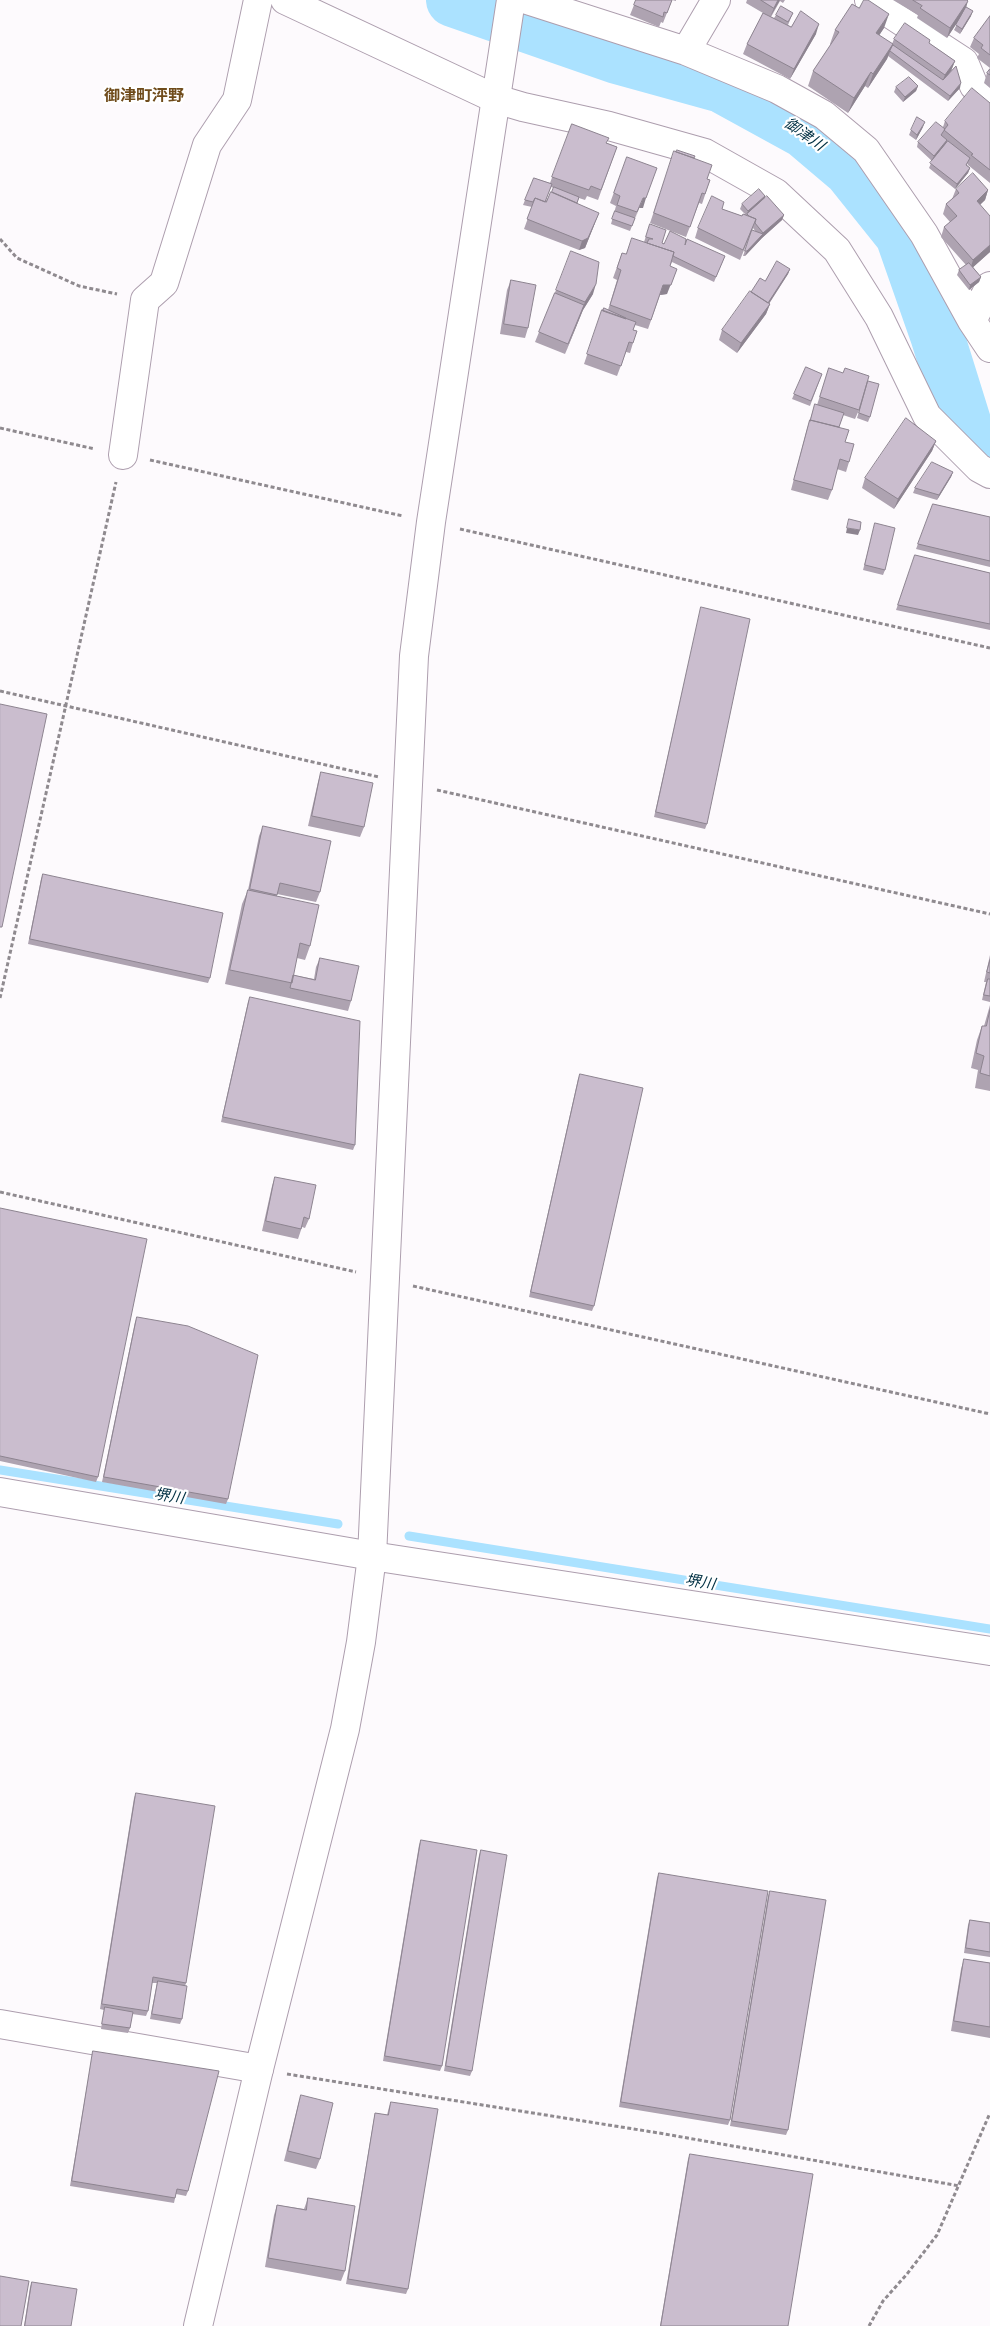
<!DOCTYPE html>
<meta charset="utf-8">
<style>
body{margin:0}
canvas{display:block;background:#fdfafd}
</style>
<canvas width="990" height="2326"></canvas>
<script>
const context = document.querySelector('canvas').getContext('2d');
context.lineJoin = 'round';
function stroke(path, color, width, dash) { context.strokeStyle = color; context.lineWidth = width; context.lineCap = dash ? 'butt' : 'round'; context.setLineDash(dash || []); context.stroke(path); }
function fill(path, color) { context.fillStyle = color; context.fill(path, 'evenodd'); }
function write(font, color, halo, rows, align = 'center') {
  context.font = font + ' Signika,"Noto Sans JP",sans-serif'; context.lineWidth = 4.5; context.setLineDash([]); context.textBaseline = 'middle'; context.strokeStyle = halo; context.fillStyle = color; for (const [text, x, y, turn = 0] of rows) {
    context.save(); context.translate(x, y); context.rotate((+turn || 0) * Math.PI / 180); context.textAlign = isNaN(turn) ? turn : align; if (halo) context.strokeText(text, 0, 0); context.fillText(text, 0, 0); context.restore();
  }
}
stroke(new Path2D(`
 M0,1470L338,1524
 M409,1536L990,1629`), '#abe2ff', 9);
stroke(new Path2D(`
 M453,0L617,57L722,86L804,131L850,170L902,235L937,335L969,438L990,449`), '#abe2ff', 54);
const minor = new Path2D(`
 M285,0L496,99L523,107L609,126L705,153L776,193L837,250L879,317L927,416L979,468L990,474
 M527,0L686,51L777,89L824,115L866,150L924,234L972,321L990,348
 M869,0L964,62L974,86L990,99
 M686,51L716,0
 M972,321L990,286
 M123,455L145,300L164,283L207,145L237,100L258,0
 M0,1492L372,1556L990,1651
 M0,2024L259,2069`);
const tertiary = new Path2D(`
 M198,2326L259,2069L345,1729L361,1642L372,1556L414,656L431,522L511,0`);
stroke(minor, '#ad9eae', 30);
stroke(tertiary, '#ad9eae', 30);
stroke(new Path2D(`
 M0,239L17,258L79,286L117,294
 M0,428L95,449
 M150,460L403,516
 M460,529L990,648
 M0,691L379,777
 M437,790L990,914
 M0,998L116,482
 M0,1192L356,1272
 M413,1286L990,1414
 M287,2074L659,2133L960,2186
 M869,2326L883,2301L907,2274L937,2235L990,2113`), '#8f8a8f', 3, [4, 2.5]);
stroke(minor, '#fff', 28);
stroke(tertiary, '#fff', 28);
fill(new Path2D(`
 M636,0H676V1L672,0L663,23L661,22L659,27L630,15Z
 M747,0H785L783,3L780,1L771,17L774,18L776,15L793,13L788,25L791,27L816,34L790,79L743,54L747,44L763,13L746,3Z
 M893,0H967L966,7L971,16L960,34L954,30L961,16L947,38L917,18L918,15Z
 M990,16V68L977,58L979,54L970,47L974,38Z
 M884,28L879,35L892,44L894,39L929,43L955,61L951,71L949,74L960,88L948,101L888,56L887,59L868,88L865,86L848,113L808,86L813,71L831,45L830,44L835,30Z
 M990,69V88L984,83L987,73Z
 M918,86L916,91L903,102L894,92L896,87Z
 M990,103V183L968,165V163L967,165L970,168L968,173L955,189L929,168L932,161L917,147L918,142L943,127L945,121Z
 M572,124L607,143L617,147L598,200L587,196L585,200L579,198L577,203L595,223L585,248L579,250L524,229L532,207L523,205L534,178L550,183ZM551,187L554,188L552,192L545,202Z
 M923,127L916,140L909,135L911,130Z
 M627,157L643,208H639L630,231L611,224L616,206L610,203Z
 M694,159L707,179L710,180L702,204L699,203L686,237L650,223L671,161Z
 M956,189L988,190L985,200L980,205L990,252L973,267L981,277L979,282L969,290L957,275L959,270L966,265L941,237L944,227L950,222L943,214L946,204L952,199Z
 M765,196V198L784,215L782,220L762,238L745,256H743L752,230L756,232L753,228L740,260L695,238L698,228L722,209L742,216L745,214L740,209L742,204Z
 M650,224L662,243L685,245L725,256L714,282L672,262L670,266L667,294L660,295L648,329L635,325L633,330V343L630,353L626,352L617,376L584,364L602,310L604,308L608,310L617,280L613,278L622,253L626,254L644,242Z
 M790,269L788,274L769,304H770L766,314L737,353L719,340L722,330L751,292L765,281Z
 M511,280L528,328L525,338L500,334L507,290Z
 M556,290L593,294L583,310L565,354L535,342Z
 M806,367L822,374L810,406L792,399Z
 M829,368L859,410L855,419L843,415L839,427L845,442L849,462L846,472L837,469L832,490L828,500L791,490L807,429L815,404L817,405Z
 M868,381L870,417L868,422L857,418Z
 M936,441L932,451L894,509L862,488L865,478Z
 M953,472L951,477L937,500L913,493L915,488Z
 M933,504L990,517V567L916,549Z
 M875,523L885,570L883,575L863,570Z
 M915,555L990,573V630L896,610Z
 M701,607L707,824L705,829L654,817L700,612Z
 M321,772L364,827L360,837L308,826L318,782Z
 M263,826L320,892L316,902L277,894V896L310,946L305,960L297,958L293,975L314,979L316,967L320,958L351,1001L348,1011L225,984L242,904L248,890L259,836Z
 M43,874L210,978L208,983L28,944L41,879Z
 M990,955V1002L982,1000L986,982H984Z
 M250,997L355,1145L353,1150L221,1122L248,1002Z
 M990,1005V1091L975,1088L978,1070L971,1068L977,1040L982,1026H984Z
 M580,1074L594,1306L592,1311L529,1297L578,1079Z
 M275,1177L309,1219L305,1228L302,1227L298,1239L262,1231L272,1186Z
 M0,1208L98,1477L96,1482L0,1461Z
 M137,1317L228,1499L226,1504L102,1482L135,1322Z
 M136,1793L186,1983L185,1986L182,2019L180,2024L150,2019L157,1983H152L148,2011L146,2016L132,2014L130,2028L128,2033L101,2029L104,2010L100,2009L134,1798Z
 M421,1840L442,2066L440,2071L383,2061L419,1845Z
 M481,1850L472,2071L470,2076L444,2071L479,1855Z
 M659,1873L730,2120L728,2125L619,2107L657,1878Z
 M770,1891L788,2130L786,2135L730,2126L768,1896Z
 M970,1920L990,1923V1957L964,1953L968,1925Z
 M964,1959L990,1963V2038L951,2031L961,1969Z
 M93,2051L188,2191L186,2196L176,2194L174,2203L70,2186L92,2056Z
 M301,2095L320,2159L316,2169L284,2161L298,2105Z
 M391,2102L408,2289L406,2294L346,2284L374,2118L375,2113L387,2115L389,2107Z
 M690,2154L788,2326H660L688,2159Z
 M308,2198L345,2271L341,2281L265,2267L274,2215L277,2205L304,2209Z
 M32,2282L71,2326H24L30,2287Z`), '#aea3b1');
fill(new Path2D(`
 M778,0H780L770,17L774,8Z
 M968,1L965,11L947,38L950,28Z
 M973,11L971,16L960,34L962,29Z
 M889,14L884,28L871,48L876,33Z
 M819,24L816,34L790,79L794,69Z
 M893,44L887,59L868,88L873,74Z
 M955,61L951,71L941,85L945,75Z
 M871,72L865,86L848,113L854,98Z
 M961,83L960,88L948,101L950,96Z
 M918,86L916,91L903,102L905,97Z
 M925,122L923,127L916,140L917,135Z
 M947,140L945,145L932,161L934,156Z
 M970,168L968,173L955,189L957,184Z
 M988,190L985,200L973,211L977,201Z
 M765,196L764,201L747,214L748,211Z
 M643,198H646L643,208H639L634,222Z
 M599,213L585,248L579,250L582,241Z
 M784,215L782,220L762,238L745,256L747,251L763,233Z
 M990,245V252L970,270L973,260Z
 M677,269L667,294L660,295L663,285Z
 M790,269L788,274L764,311L766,306Z
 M981,277L979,282L969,290L970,285Z
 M596,284L593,294L583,310L565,354L585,302Z
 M770,304L766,314L737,353L741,343Z
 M936,441L932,451L894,509L898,499Z
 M953,472L951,477L937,500L939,495Z
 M847,528L860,530L858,535L846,533Z`), '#8d8490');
const building = new Path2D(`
 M636,0H672L667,13L664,12L663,17L634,5Z
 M761,0H778L774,8Z
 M864,0H868L889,14L876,33L893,44L873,74L871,72L854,98L813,71L839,32L835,30L852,4L859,8Z
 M913,0H967L968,1L950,28L920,8L922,6Z
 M781,6L793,13L788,22L776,15Z
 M966,7L973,11L962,29L956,25Z
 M801,11L819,24L794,69L747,44L763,13L791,27Z
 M990,16V55L981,48L983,45L974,38Z
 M905,23L930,40L929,43L955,61L945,75L894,39Z
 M893,45L943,80L956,66L961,83L950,96L890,51Z
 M990,69V75L987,73Z
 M909,77L918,86L905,97L896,87Z
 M972,88L990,103V170L971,155L973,154L944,130L948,125L945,121Z
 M917,117L925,122L917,135L911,130Z
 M936,122L945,129L941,135L947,140L934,156L918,142Z
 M572,124L609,138L606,143L617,147L601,190L591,186L589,190L552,177Z
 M948,141L970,158L966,165L970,168L957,184L930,163Z
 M677,150L695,156L694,158L676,152Z
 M674,151L712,165L707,179L710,180L705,194L702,193L690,227L654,213Z
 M627,157L657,168L646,198H643L637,212L617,205L620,196L614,193Z
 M973,173L988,190L977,201L990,216V245L973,260L944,227L957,216L946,204L959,193L956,189Z
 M534,178L552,184L545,202L535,198L533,202L525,200Z
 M554,187L579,197L577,203L552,192Z
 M759,189L765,196L748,211L742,204Z
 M551,192L599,213L588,238L582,241L527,219L535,198L546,202Z
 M712,196L724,202L722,209L742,216L743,214L756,219L743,250L698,228Z
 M767,196L784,215L763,233L755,223L756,219L749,216L747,214Z
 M615,211L635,218L632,226L612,219Z
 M650,224L666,230L662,243L664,244L670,231L686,239L685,245L687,239L725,256L716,277L673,256L674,252L647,243L649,239H653L646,237Z
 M752,230L763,234L747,251H745Z
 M632,238L674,252L670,266L677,269L671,285H663L651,320L610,305L621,270L617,268L622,253L626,254Z
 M571,251L599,262L596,284L585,302L556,290Z
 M777,261L790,269L768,303L751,292L760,278L765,281Z
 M969,263L981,277L970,285L959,270Z
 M511,280L536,285L528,328L504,324Z
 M750,291L770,304L741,343L722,330Z
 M555,293L584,305L568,344L539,332Z
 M604,308L626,318V319L603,311Z
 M602,310L636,322L633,330L637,331L633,343L629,342L621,366L587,354Z
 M806,367L822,374L811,401L794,394Z
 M829,368L843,373L845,368L869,376L859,410L820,397Z
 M868,381L879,384L870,417L859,413Z
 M815,404L844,413L839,427L810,420V421Z
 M906,418L936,441L898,499L865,478Z
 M810,420L849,430L845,442L854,444L849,462L840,459L832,490L794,480Z
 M932,462L953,472L939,495L915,488Z
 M933,504L990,517V561L918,544Z
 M849,519L861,522L860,530L847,528Z
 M875,523L895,528L885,570L865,565Z
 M915,555L990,573V624L898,605Z
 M701,607L750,619L707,824L656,812Z
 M0,704L47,714L2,927H0Z
 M321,772L373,783L364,827L312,816Z
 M263,826L331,841L320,892L280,883L277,895L250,889Z
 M43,874L223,913L210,978L30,939Z
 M248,890L319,905L310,946L300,943L292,983L230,970Z
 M320,958L359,966L351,1001L290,988L293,975L315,980Z
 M990,960V973L987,972Z
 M988,979H990V996L984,995Z
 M250,997L360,1021L355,1145L223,1117Z
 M990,1010V1076L980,1073L984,1056L976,1053L982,1026H986Z
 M580,1074L643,1088L594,1306L531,1292Z
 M275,1177L316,1185L309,1219L304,1217L301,1229L266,1221Z
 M0,1208L147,1239L98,1477L0,1456Z
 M137,1317L188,1326L258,1355L228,1499L104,1477Z
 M136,1793L215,1806L186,1983L153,1977L148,2011L102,2004Z
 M421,1840L477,1850L442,2066L385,2056Z
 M481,1850L507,1855L472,2071L446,2066Z
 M659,1873L768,1891L730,2120L621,2102Z
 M770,1891L826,1900L788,2130L732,2121Z
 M970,1920L990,1923V1952L966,1948Z
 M964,1959L990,1963V2027L954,2021Z
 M158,1981L187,1986L182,2019L152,2014Z
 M105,2007L133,2012L130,2028L102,2024Z
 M93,2051L219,2071L188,2191L177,2189L175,2198L72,2181Z
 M301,2095L333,2103L320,2159L288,2151Z
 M391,2102L438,2109L408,2289L348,2279L375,2113L388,2115Z
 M690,2154L813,2174L788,2326H661Z
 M308,2198L355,2206L345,2271L268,2258L277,2205L306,2210Z
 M0,2276L29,2281L21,2326H0Z
 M32,2282L77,2289L71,2326H25Z`);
fill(building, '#cabdce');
stroke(building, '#8d8490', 1);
write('italic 15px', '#003043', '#fff', [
 ["御津川",804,135,35],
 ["堺川",169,1497,9],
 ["堺川",700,1583,9]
]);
write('bold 16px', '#6f4b1b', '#fff', [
 ["御津町泙野",144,97]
]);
</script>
